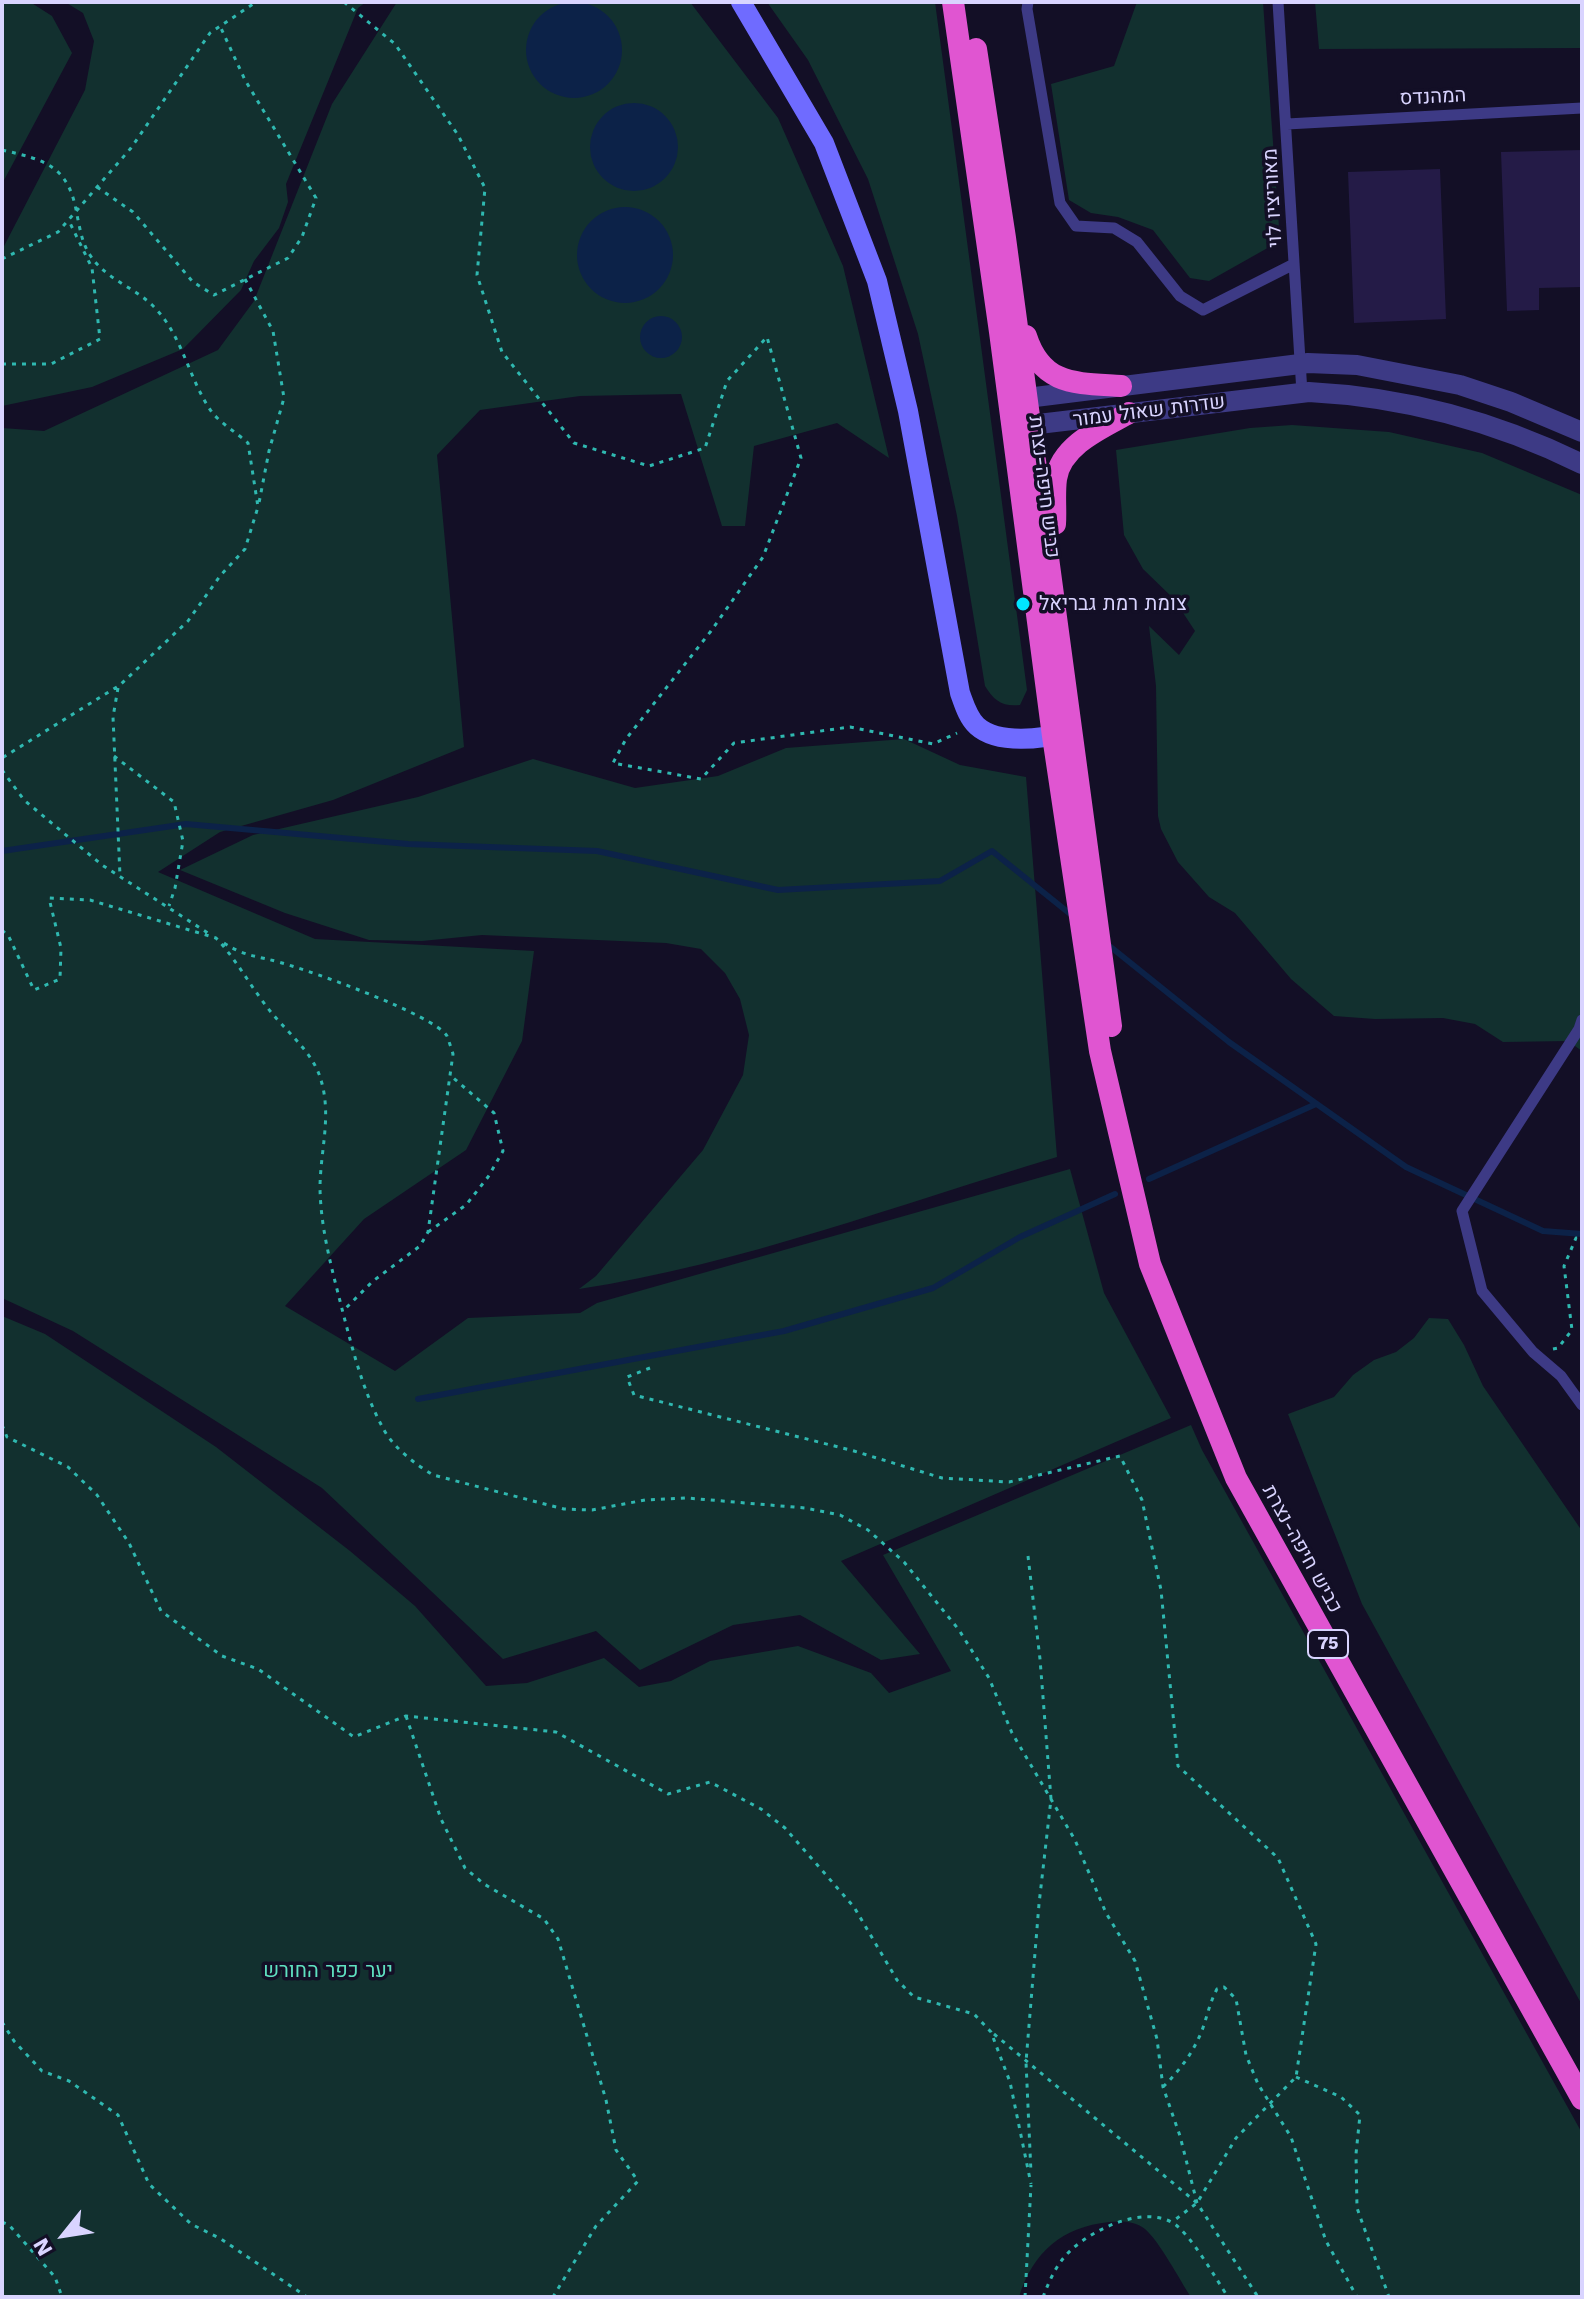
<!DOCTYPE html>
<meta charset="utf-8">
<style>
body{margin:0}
#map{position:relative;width:1584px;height:2299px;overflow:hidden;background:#130f26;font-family:"Work Sans",sans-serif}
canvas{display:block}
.frame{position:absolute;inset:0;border:4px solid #d9d4ff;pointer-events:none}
.north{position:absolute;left:24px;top:2195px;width:80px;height:80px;-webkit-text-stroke:6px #130f26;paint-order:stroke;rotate:240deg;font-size:22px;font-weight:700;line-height:32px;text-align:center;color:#d9d4ff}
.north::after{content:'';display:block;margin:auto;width:28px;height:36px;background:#d9d4ff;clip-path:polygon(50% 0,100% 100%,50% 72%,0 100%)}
</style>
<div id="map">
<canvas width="1584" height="2299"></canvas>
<div class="frame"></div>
<div class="north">N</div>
</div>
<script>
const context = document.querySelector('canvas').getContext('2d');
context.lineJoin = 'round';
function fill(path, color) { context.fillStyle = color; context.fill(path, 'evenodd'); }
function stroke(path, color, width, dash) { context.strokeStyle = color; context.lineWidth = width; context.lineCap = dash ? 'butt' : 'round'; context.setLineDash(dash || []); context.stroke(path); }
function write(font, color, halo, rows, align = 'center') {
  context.font = font + ' "Work Sans",Heebo,sans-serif'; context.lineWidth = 7; context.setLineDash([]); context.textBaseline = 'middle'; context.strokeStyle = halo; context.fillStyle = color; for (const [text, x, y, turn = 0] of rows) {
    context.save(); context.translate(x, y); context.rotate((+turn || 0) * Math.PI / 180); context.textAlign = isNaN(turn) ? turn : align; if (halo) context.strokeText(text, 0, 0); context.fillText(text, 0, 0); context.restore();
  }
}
fill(new Path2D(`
 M2,2H30L52,16L72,53L2,184Z
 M65,2H366L358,8L286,184L288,202L279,228L254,261L241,290L183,349L92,387L2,406V250L85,90L94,41L83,13Z
 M397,2H690L778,118L843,266L889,458L837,423L754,446L745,526H722L681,394L580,396L480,410L437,455L464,747L333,800L220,832L158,872L315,939L534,951L522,1041L466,1150L364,1219L285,1306L395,1371L468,1318L580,1313L597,1303L1070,1169L1104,1293L1171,1418L841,1561L920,1654L881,1660L800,1615L733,1625L640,1670L596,1631L503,1659L322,1488L73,1331L2,1298V428L44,431L218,350L254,301L332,104Z
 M767,2H935L1027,690L1020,705C1003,707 994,701 985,686L957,516L918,334L868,179L808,60Z
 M1137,2H1263L1280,241L1209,281L1190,278L1153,230L1118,217L1091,213L1069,200L1051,84L1114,66Z
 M1315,2H1582V48L1319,49Z
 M1292,425L1389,432L1482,453L1582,495V1051L1568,1041L1503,1042L1475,1024L1443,1018L1375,1019L1334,1016L1291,979L1235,913L1209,897L1178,862L1161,829L1158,816L1156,686L1149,626L1179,655L1195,631L1174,599L1143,569L1124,535L1116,450L1250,428Z
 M904,739L960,765L1026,777L1057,1157C899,1204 742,1264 579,1289L596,1276L703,1150L743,1075L749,1035L740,999L725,973L701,949L666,943L482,935L422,941L369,940L285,913L180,870L253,835L418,797L533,759L635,788L718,776L786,748Z
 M2,1316L45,1334L216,1447L350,1551L415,1606L486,1686L527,1683L604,1658L639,1687L671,1681L710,1661L798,1646L871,1673L889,1693L951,1671L883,1555L1191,1425L1202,1450L1582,2133V2297H1191C1179,2279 1160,2242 1145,2229C1135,2221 1121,2221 1109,2222C1062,2227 1033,2252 1019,2297H2Z
 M1429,1318L1448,1319L1464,1345L1483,1386L1582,1531V2005L1362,1604L1288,1414L1334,1397L1353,1375L1374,1360L1396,1352L1414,1338Z`), '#12302f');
fill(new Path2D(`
 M526 50a48 48 0 1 1 96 0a48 48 0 1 1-96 0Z
 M590 147a44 44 0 1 1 88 0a44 44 0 1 1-88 0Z
 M577 255a48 48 0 1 1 96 0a48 48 0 1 1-96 0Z
 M640 337a21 21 0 1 1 42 0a21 21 0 1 1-42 0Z`), '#0c2248');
stroke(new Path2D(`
 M2,851L186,824L408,844L597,851L778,890L940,881L992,851L1069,913
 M1107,944L1229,1042L1406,1167L1543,1231L1582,1234
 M1149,1179L1316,1104
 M418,1399L784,1331L933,1288L1020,1237L1115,1194`), '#0c2248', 6);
fill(new Path2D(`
 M1582,150V287L1539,288V310L1507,311L1501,152Z
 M1440,169L1446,319L1354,323L1348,172Z`), '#241b47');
stroke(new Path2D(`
 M344,2L395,44L458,135L485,188L477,275L502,352L574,443L649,466L705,448L727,381L767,337L801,458L763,557L711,631L626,739L613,763L701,779L734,743L850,727L933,744L957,733
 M2,150C46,160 69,166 77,215C80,229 82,243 90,255C106,280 137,288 156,309C183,338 189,379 211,411C220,423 237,433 248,443L258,507L245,549L220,576L188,621L120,685L2,758
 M97,187L133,212L193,282L214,295L288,258L302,237L316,198L245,80L220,26
 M2,259L58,232L131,148L210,33L256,2
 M245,279L273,331L284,398L269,451L259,503
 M2,364H51L100,339L92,268L69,221
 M118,688L113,717L120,876
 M114,756L174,802L183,841L175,888L169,906
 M2,770L24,800L102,865L211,935
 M2,930L9,937L34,990L60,979L61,948L49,898L90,900L216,938C236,959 249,984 267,1007C284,1030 313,1051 321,1080C332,1117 320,1151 320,1189C321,1231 332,1269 342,1309C353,1351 363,1392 384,1430C394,1448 415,1464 433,1475L564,1509L592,1510L645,1500L687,1498L805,1508L840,1515L868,1530L904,1562L959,1630L989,1678L1012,1733L1075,1840L1106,1913L1135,1961L1157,2039L1163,2087L1180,2136L1197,2203L1258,2297
 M224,943C245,957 259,956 282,963C311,971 434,1015 447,1036C449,1041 451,1048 453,1054L428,1232L420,1246L373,1281L343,1311
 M428,1232L466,1205L488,1177L503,1151L494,1113L451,1076
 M1553,1349L1558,1348L1572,1330L1564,1266L1576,1238H1582
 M650,1368L627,1377L634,1395L854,1451L942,1478L1009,1482L1120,1456L1142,1500L1161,1590L1178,1766L1278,1858L1316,1944L1296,2077L1236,2138L1197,2203L1172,2222
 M2,1425L7,1437L68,1467L97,1495L129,1543L161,1611L222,1656L258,1669L354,1737L406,1716L556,1732L668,1794L710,1782L761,1809L785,1828L854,1907L897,1980L914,1997L974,2014L991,2032L1010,2082L1031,2184
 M1028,1556L1040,1659L1051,1799L1039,1904L1026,2062L1031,2173
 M406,1716L441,1819L465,1868L484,1884L544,1919L558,1939L606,2100L616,2150L638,2181L596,2226L553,2297
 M2,2022L14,2041L42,2071L69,2081L118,2115L149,2184L191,2224L221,2239L307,2297
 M994,2034L1197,2203
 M1296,2077L1341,2097L1360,2115L1356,2154L1357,2208L1389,2297
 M1163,2087C1180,2070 1192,2054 1201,2033C1207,2018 1209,2004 1217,1989L1224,1987L1236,1999L1246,2055L1258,2084L1291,2137L1326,2241L1357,2297
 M2,2222L9,2225L55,2277L62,2297
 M1025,2297L1031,2185
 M1043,2297C1050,2279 1057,2263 1071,2250C1094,2229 1143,2205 1173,2223C1190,2233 1216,2279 1228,2297`), '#2fb8b0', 3, [4, 6]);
stroke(new Path2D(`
 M1028,2L1027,9L1060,203L1076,226L1114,228L1137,242L1180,296L1203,310L1294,264
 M1278,2L1302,393
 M1287,124L1582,108
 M1582,1020L1579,1029L1462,1211L1482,1291L1533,1352L1561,1376L1582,1405`), '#3d3a85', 11);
stroke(new Path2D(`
 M1582,432L1511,402L1460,385L1357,365L1308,363L1027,398L1010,416L1030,425L1309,392C1406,397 1495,421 1582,464`), '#3d3a85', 20);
stroke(new Path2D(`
 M741,2L824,143L877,281L908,411L960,693C964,704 968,718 977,726C998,745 1043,739 1068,732`), '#6f6bff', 20);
stroke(new Path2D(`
 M953,2L1000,332L1053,736L1100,1051L1150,1264L1236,1478L1582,2099
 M976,49L1005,238L1111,1026
 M1026,336C1042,386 1076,383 1121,386
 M1055,524C1056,510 1054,494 1056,479C1061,445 1102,428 1129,413`), '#e055d1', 22);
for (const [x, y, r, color] of [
 [1023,604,8,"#00e5ff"]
]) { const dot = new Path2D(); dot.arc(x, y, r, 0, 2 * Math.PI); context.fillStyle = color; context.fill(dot); stroke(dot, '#130f26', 3); }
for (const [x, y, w] of [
 [1328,1644,40]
]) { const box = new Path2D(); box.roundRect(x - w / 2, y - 14, w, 28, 6); context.fillStyle = '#130f26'; context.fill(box); stroke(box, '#d9d4ff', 2); }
write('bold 18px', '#d9d4ff', null, [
 ["75",1328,1644]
]);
write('20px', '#d9d4ff', '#130f26', [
 ["המהנדס",1433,97,-3],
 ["מאוריציו לוי",1273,198,-93],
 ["שדרות שאול עמור",1149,411,-7],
 ["כביש חיפה-נצרת",1044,487,83],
 ["כביש חיפה-נצרת",1302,1549,61]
]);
write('20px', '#d9d4ff', '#130f26', [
 ["צומת רמת גבריאל",1039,604]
], 'left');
write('20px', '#5fe0c0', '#130f26', [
 ["יער כפר החורש",328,1971]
]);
</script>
